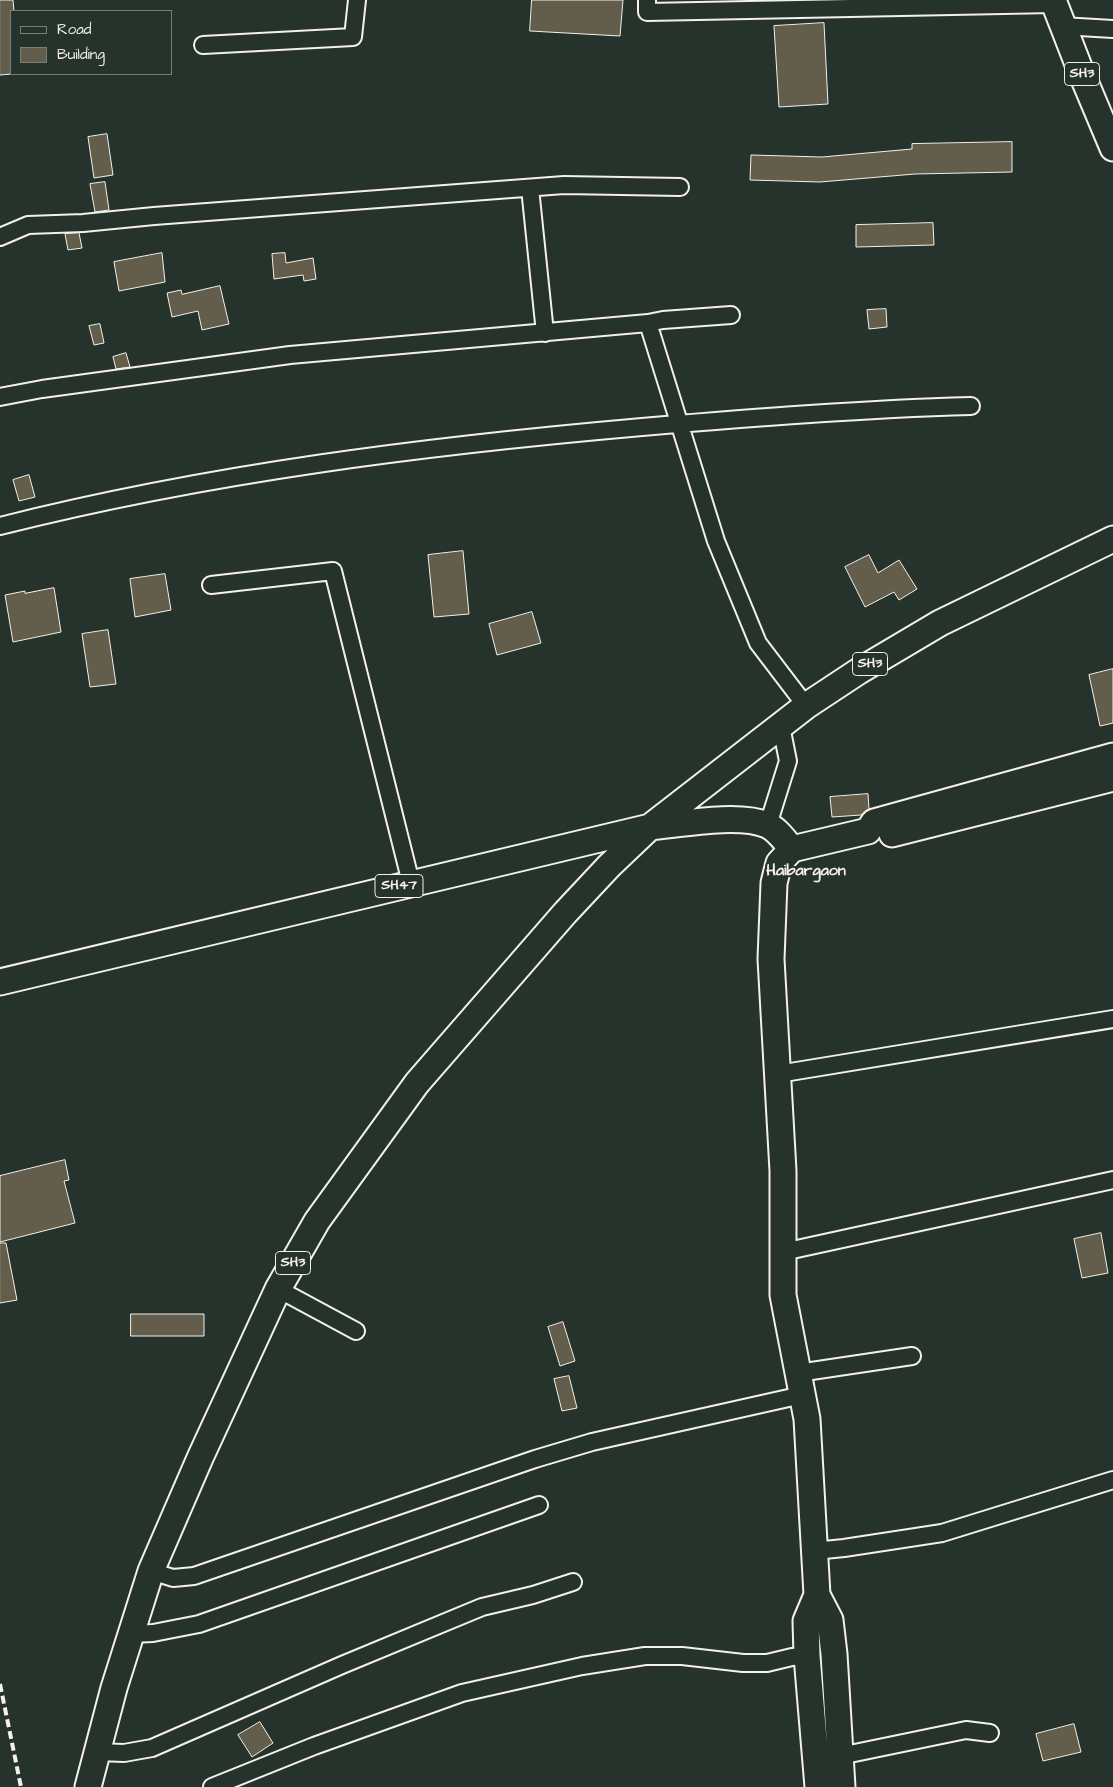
<!DOCTYPE html>
<style>
body{margin:0}
#map{position:relative;width:1113px;height:1787px;overflow:hidden;background:#26332d;font-family:"Architects Daughter",sans-serif}
canvas{display:block}
.legend{position:absolute;left:10px;top:10px;width:162px;height:65px;box-sizing:border-box;background:#26332d;border:1px solid #787f78;margin:0;padding:6px 9px;list-style:none;font-size:15px;color:#f4f1e8}
.legend li{display:flex;align-items:center;gap:10px;height:25px}
.legend b{width:25px;border:1px solid #787f78}
</style>
<div id="map">
<canvas width="1113" height="1787"></canvas>
<ul class="legend">
<li><b style="height:6px;background:#26332d"></b>Road</li>
<li><b style="height:14px;background:#635d4c"></b>Building</li>
</ul>
</div>
<script>
const context = document.querySelector('canvas').getContext('2d');
context.lineJoin = 'round';
function fill(path, color) { context.fillStyle = color; context.fill(path, 'evenodd'); }
function stroke(path, color, width, dash) { context.strokeStyle = color; context.lineWidth = width; context.lineCap = dash ? 'butt' : 'round'; context.setLineDash(dash || []); context.stroke(path); }
function write(font, color, halo, rows, align = 'center') {
  context.font = font + ' "Architects Daughter",sans-serif'; context.lineWidth = 4; context.setLineDash([]); context.textBaseline = 'middle'; context.strokeStyle = halo; context.fillStyle = color; for (const [text, x, y, turn = 0] of rows) {
    context.save(); context.translate(x, y); context.rotate((+turn || 0) * Math.PI / 180); context.textAlign = isNaN(turn) ? turn : align; if (halo) context.strokeText(text, 0, 0); context.fillText(text, 0, 0); context.restore();
  }
}
const building = new Path2D(`
 M0,0H13L14,11H11V74L0,75Z
 M532,0H623L620,36L530,31Z
 M824,23L828,104L779,107L774,26Z
 M107,134L113,175L94,178L88,137Z
 M1012,142V172L915,174L820,182L750,180L751,155L822,157L912,149V144Z
 M105,182L109,210L95,212L90,184Z
 M933,223L934,245L856,247V225Z
 M79,233L82,248L68,250L65,234Z
 M162,253L165,282L119,291L114,262Z
 M285,253L286,263L313,258L316,279L304,281L303,275L274,279L272,254Z
 M220,286L229,324L202,330L198,311L172,317L167,293L181,290L182,294Z
 M886,309L887,327L869,329L867,310Z
 M100,324L104,343L94,345L89,326Z
 M126,353L130,367L116,369L113,357Z
 M29,475L35,497L19,501L13,480Z
 M463,551L469,614L434,617L428,555Z
 M869,555L878,573L899,560L917,589L899,600L894,592L865,607L845,567Z
 M165,574L171,610L135,617L130,579Z
 M54,588L61,632L13,642L5,595L25,591V593Z
 M532,612L541,643L497,655L489,624Z
 M108,630L116,684L90,687L82,634Z
 M1113,669V723L1100,726L1089,675Z
 M868,794L869,809L861,815L832,817L830,797Z
 M65,1160L69,1180L64,1181L75,1223L0,1242V1176Z
 M1101,1233L1108,1273L1082,1278L1074,1239Z
 M0,1243H6L17,1300L0,1303Z
 M131,1314H204V1336H131Z
 M563,1322L575,1361L560,1366L548,1327Z
 M569,1376L577,1408L562,1411L554,1379Z
 M260,1722L273,1743L252,1757L238,1735Z
 M1074,1724L1081,1752L1043,1761L1036,1734Z`);
fill(building, '#635d4c');
stroke(building, '#f4f1e8', 1);
const street = new Path2D(`
 M647,0V12L1054,4
 M1062,26L1113,29
 M203,45L353,37L357,0
 M530,188L545,333
 M0,237L28,225L83,223L154,216L564,185L680,187
 M648,323L663,320L731,315
 M0,397L42,389L290,355L648,323L716,541L758,643L806,706
 M0,526C210,473 426,446 642,427C751,418 861,409 971,406
 M211,585L333,571L411,883
 M768,825L788,761L781,726
 M778,1074L1113,1019
 M783,1252L1113,1180
 M278,1289L356,1331
 M798,1373L912,1356
 M814,1551L844,1548L942,1533L1113,1480
 M151,1571L173,1578L194,1576L535,1459L592,1442L802,1395
 M130,1634L153,1633L199,1624L539,1505
 M97,1752L124,1753L152,1748L342,1665L482,1607L533,1595L573,1582
 M840,1756L966,1730L990,1733
 M212,1787L314,1746L462,1693L582,1666L645,1656H682L743,1663H767L792,1657L807,1656`);
const primary = new Path2D(`
 M1053,0L1081,72L1113,148
 M892,834L1113,778
 M0,982L650,827C681,824 739,813 767,825C777,829 785,841 792,849
 M817,1595L806,1621L807,1656L818,1787
 M88,1787L114,1688L151,1571L200,1458L278,1289L317,1221L417,1083L565,913L609,866L650,827L806,706L859,671L940,623L1113,539
 M842,1787L834,1654L830,1620L817,1595L807,1419L783,1295V1171L771,959L774,883L779,863L792,849L868,831L874,822L1113,756`);
stroke(street, '#f4f1e8', 20);
stroke(primary, '#f4f1e8', 29);
stroke(street, '#26332d', 16);
stroke(primary, '#26332d', 25);
stroke(new Path2D(`
 M0,1684L21,1787`), '#f4f1e8', 4, [8, 4]);
for (const [x, y, w] of [
 [1082,74,35],
 [870,664,35],
 [399,886,48],
 [293,1263,35]
]) { const box = new Path2D(); box.roundRect(x - w / 2, y - 11.5, w, 23, 4); context.fillStyle = '#26332d'; context.fill(box); stroke(box, '#f4f1e8', 1); }
write('bold 14px', '#f4f1e8', null, [
 ["SH3",1082,74],
 ["SH3",870,664],
 ["SH47",399,886],
 ["SH3",293,1263]
]);
write('bold 16px', '#f4f1e8', '#26332d', [
 ["Haibargaon",806,872]
]);
</script>
